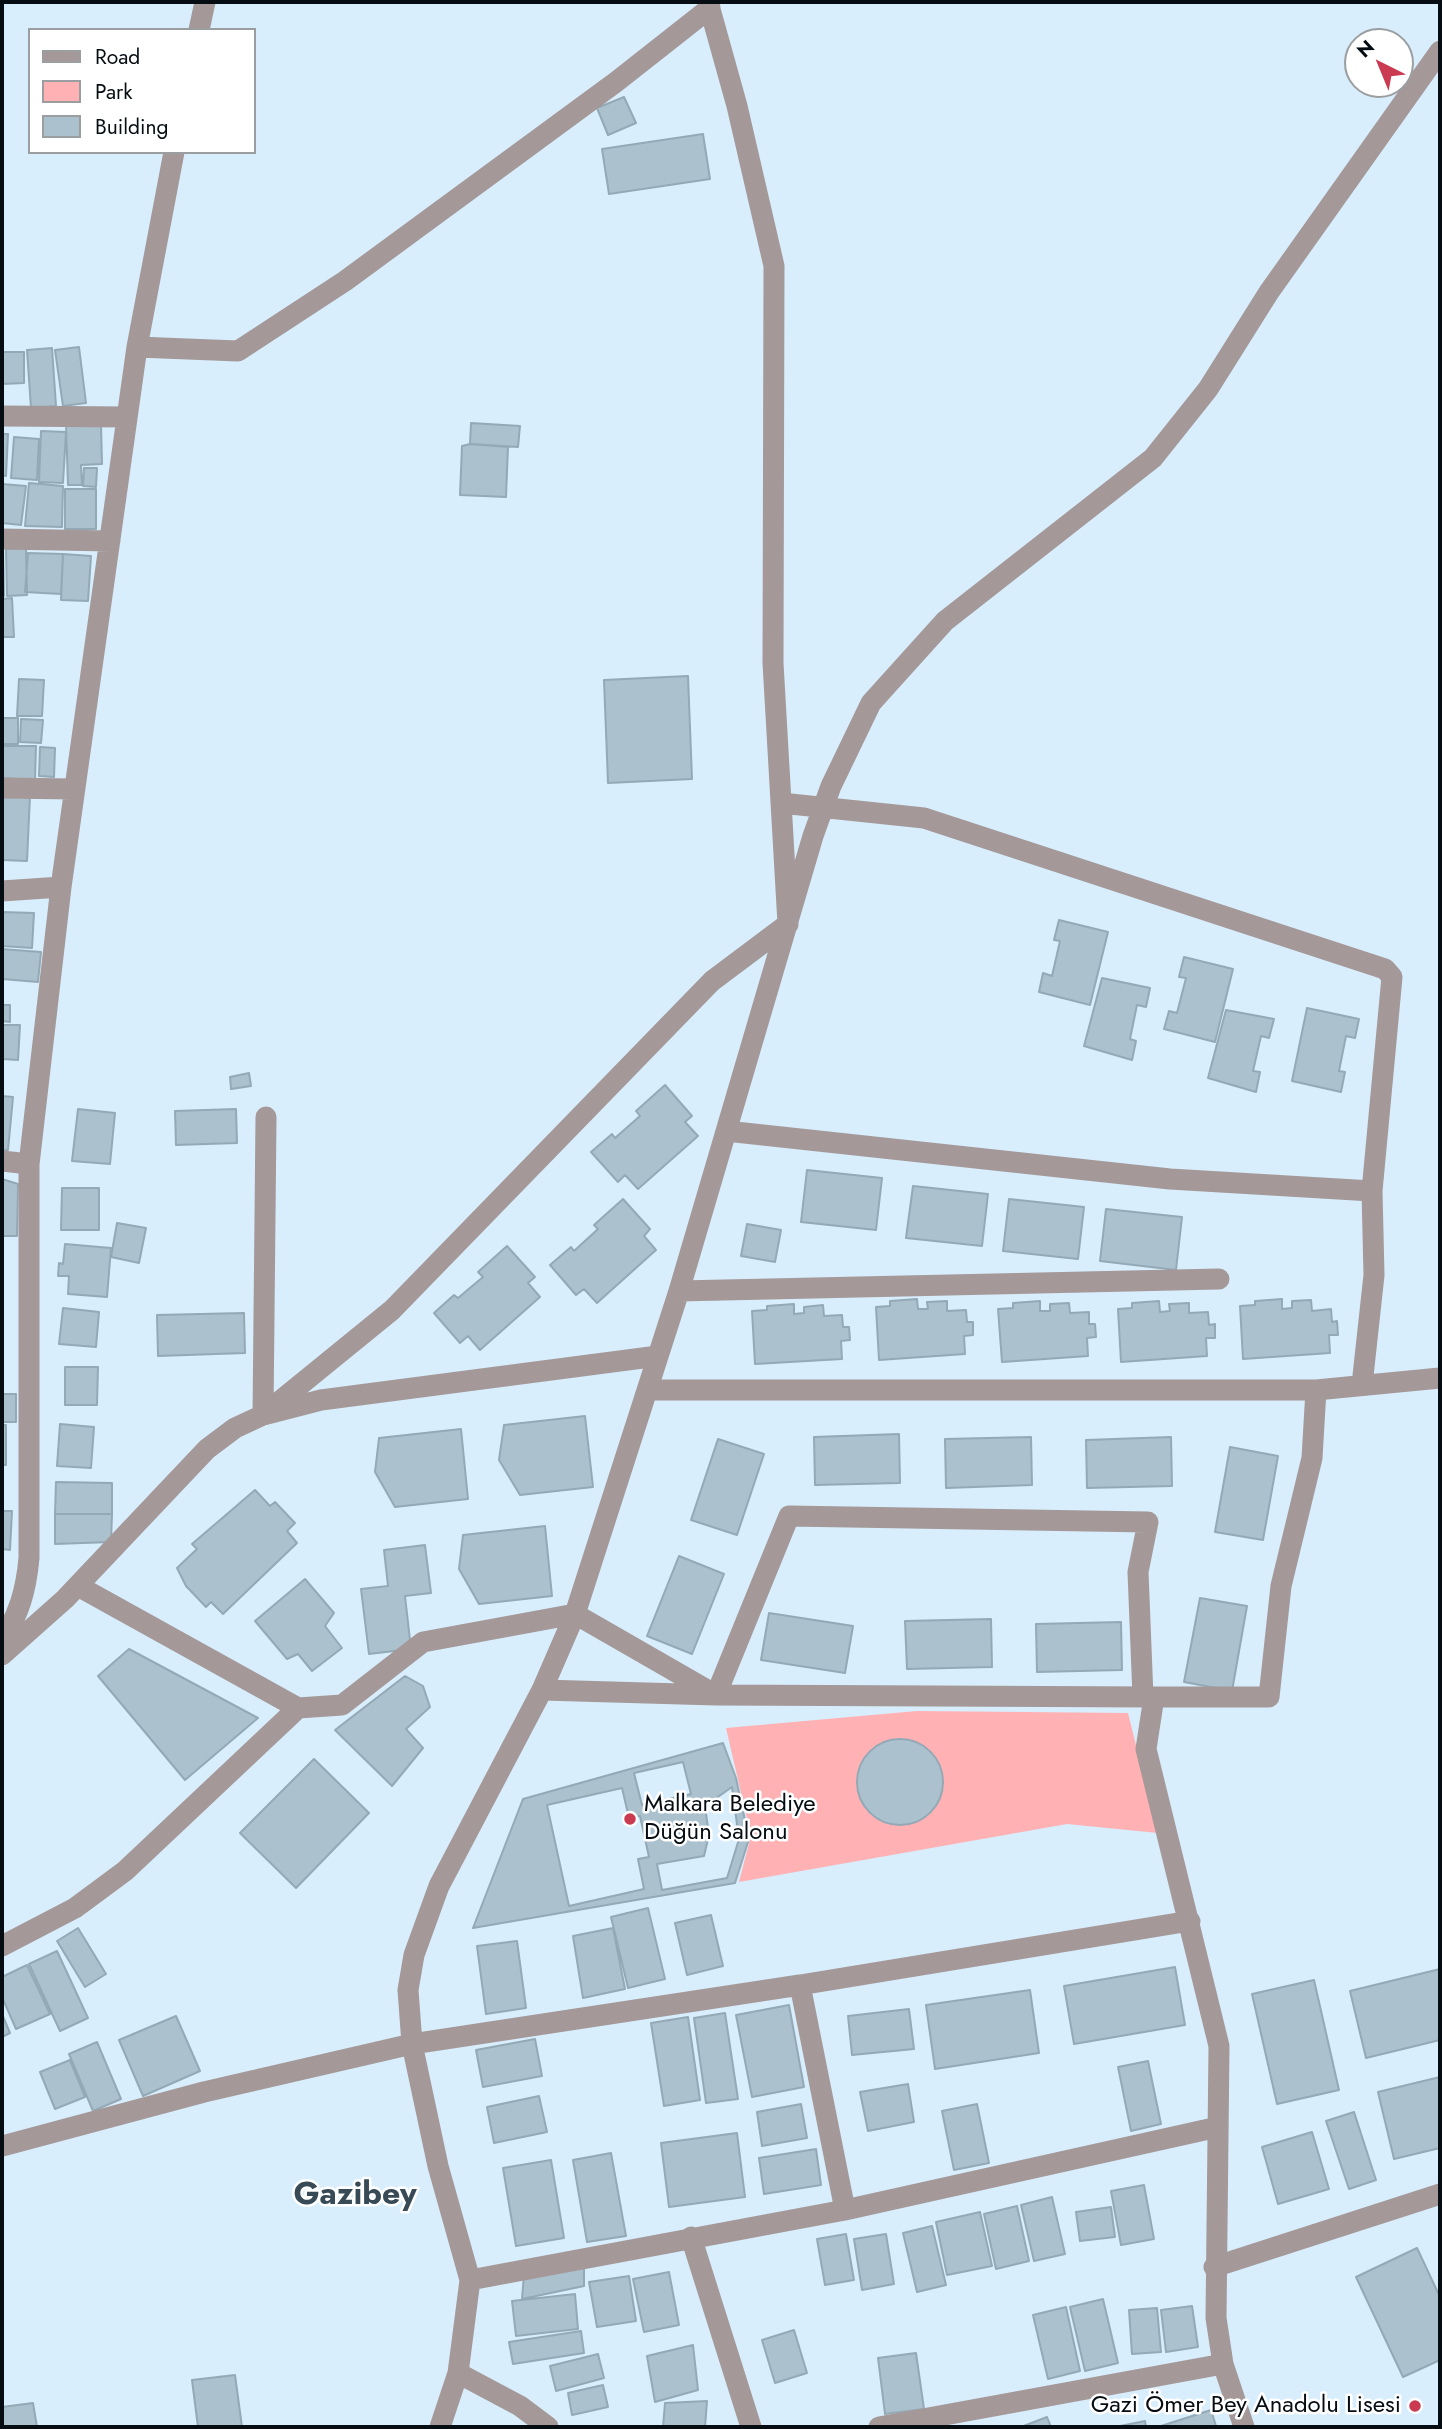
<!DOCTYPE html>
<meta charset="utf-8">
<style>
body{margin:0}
#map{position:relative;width:1442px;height:2429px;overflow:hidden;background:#d8eefc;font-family:Jost,sans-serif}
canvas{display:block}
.frame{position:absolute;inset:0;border:4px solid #060d12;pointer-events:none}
.legend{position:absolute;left:28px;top:28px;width:228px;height:126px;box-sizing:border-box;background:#fff;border:2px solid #9b9ea0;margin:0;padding:9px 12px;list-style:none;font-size:21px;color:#060d12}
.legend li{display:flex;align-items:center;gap:14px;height:35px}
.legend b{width:35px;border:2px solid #9b9ea0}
.north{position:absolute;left:1344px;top:28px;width:70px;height:70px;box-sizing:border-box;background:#fff;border:2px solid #9b9ea0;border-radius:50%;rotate:317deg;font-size:19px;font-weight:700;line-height:28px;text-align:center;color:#060d12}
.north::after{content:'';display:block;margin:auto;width:24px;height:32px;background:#ca3a50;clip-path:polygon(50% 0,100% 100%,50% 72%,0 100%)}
</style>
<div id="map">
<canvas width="1442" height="2429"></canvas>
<div class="frame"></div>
<ul class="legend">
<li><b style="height:9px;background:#a49899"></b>Road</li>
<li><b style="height:19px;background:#ffb1b4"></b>Park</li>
<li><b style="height:19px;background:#abc1ce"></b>Building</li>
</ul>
<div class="north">N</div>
</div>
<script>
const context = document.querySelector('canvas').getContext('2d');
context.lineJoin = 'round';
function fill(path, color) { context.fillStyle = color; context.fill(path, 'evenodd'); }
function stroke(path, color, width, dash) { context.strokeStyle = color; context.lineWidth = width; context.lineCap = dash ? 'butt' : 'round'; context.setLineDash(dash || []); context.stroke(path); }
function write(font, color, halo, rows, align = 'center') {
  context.font = font + ' Jost,sans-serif'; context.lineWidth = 5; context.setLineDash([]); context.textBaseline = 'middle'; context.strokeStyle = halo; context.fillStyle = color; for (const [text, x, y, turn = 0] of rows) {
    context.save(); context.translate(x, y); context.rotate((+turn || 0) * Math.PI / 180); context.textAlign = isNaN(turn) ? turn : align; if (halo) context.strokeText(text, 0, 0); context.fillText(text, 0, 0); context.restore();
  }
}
fill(new Path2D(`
 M917,1711L1128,1713L1158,1833L1067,1824L739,1882L751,1836L726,1728Z`), '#ffb1b4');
const building = new Path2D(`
 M624,97L636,123L608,135L597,108Z
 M703,134L710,179L609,194L602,149Z
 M79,347L86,403L63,406L55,350Z
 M52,348L56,406L31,408L27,350Z
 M2,352H24V383L2,384Z
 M471,423L520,426L518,447L470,444Z
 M101,424L102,464L81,465L82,485H68L66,425Z
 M41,431L66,432L63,483L39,482Z
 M2,434H8L6,476L2,475Z
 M14,437L39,439L37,480L11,478Z
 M470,444L508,447L506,497L460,495L462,446Z
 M84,468H97L96,487L83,486Z
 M29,483L63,486L62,527L25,526Z
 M2,484L26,486L21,525L2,523Z
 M65,489H96V529H65Z
 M26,548L27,595L7,596L6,549Z
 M3,549L4,596H2V550Z
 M28,553L63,554L61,594L25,592Z
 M63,554L91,556L88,601L61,600Z
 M12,598L14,637H2V599Z
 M688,676L692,779L608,783L604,680Z
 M19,679L44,680L42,716H17Z
 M2,718H18V744H2Z
 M21,719L43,720L41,743L20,742Z
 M2,746H36L35,780L2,778Z
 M40,747L55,748L54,777L39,776Z
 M2,795L30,796L27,861L2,860Z
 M2,912L34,913L32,948L2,946Z
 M1059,920L1108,932L1090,1005L1039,992L1043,973L1052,976L1060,941L1054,940Z
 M2,949L41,952L38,982L2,979Z
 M1184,957L1233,969L1215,1042L1164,1029L1169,1011L1177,1013L1186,978L1179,977Z
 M1102,978L1150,988L1146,1007L1137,1005L1130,1039L1136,1041L1132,1060L1084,1046Z
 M2,1005H10V1022L2,1021Z
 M1307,1008L1359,1019L1355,1038L1346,1036L1339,1071L1345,1072L1341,1092L1292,1081Z
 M1226,1010L1274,1019L1269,1038L1261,1036L1253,1071L1260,1072L1256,1092L1208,1078Z
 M2,1025H20L18,1060L2,1059Z
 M249,1073L251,1086L231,1089L230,1077Z
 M665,1085L692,1116L685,1122L698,1136L638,1189L625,1175L618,1182L591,1152L612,1134L615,1138L640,1116L636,1111Z
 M2,1096L13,1097L8,1150H2Z
 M78,1109L115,1113L110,1164L72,1161Z
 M236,1109L237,1143L176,1145L175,1111Z
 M807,1170L882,1178L876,1230L801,1222Z
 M2,1179L18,1184L17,1236H2Z
 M913,1186L988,1194L982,1246L906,1238Z
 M62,1188H99V1230H61Z
 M623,1199L650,1229L644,1236L656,1250L597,1303L584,1289L576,1295L550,1265L571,1247L574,1251L598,1229L594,1225Z
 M1009,1199L1084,1207L1078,1259L1003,1251Z
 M1106,1209L1182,1217L1176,1270L1100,1261Z
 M117,1223L146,1228L139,1263L111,1257Z
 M747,1224L781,1230L775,1262L741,1256Z
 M65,1244L111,1248L107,1297L68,1294L69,1276H58L59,1263L63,1264Z
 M507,1246L535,1277L528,1283L540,1297L480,1350L468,1336L460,1343L434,1313L454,1295L458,1298L483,1277L478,1272Z
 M917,1299L918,1309H928L927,1302L947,1301V1311L966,1310L967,1322H973V1335L964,1336L965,1354L879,1360L876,1307L890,1306V1301Z
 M1282,1299V1309L1292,1308V1301L1311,1300L1312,1311L1331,1309L1332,1322L1337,1321L1338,1335H1329L1330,1353L1243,1359L1240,1306L1255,1305V1301Z
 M1040,1301V1311H1050V1304L1069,1303L1070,1313L1089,1312V1324H1095L1096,1337L1087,1338L1088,1356L1002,1362L998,1309L1013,1308V1303Z
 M1159,1301L1160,1312L1170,1311L1169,1304L1189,1303V1313L1208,1312L1209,1325L1215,1324V1338H1206L1207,1356L1121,1362L1118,1309L1132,1308V1303Z
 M794,1304V1314L804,1313V1307L823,1305L824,1316L842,1315L843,1327H849L850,1340L841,1341L842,1359L755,1364L752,1311L767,1310V1306Z
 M63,1308L99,1312L96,1347L59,1344Z
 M244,1313L245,1353L158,1356L157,1315Z
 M65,1367H98L97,1405H65Z
 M2,1394H16V1422H2Z
 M585,1416L593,1487L520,1495L499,1460L504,1425Z
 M60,1424L94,1427L91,1468L57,1466Z
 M2,1425H6V1465H2Z
 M461,1429L468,1499L395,1507L375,1472L379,1438Z
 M899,1434L900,1483L815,1485L814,1437Z
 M1031,1437L1032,1485L946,1488L945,1439Z
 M1171,1437L1172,1486L1087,1488L1086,1440Z
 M718,1439L764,1454L737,1535L691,1520Z
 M1230,1447L1278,1456L1263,1540L1215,1532Z
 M56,1482L112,1483V1514H55Z
 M255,1490L270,1506L275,1502L295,1523L287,1531L297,1543L223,1614L211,1602L206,1607L186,1586L177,1568L197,1549L192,1544Z
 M2,1511H12L10,1550L2,1549Z
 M55,1514H112L111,1542L55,1544Z
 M545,1526L552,1596L479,1604L459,1569L463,1535Z
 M425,1545L431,1593L405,1596L411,1649L369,1654L361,1589L388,1586L384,1550Z
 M679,1556L724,1574L692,1654L647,1636Z
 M305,1579L334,1613L325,1626L342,1648L312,1671L298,1654L287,1659L255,1621Z
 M1200,1598L1247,1606L1232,1691L1184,1682Z
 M769,1613L853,1626L845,1673L761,1660Z
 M991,1619L992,1667L907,1669L905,1621Z
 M1121,1622L1122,1670L1037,1672L1036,1624Z
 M129,1649L258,1718L185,1780L98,1676Z
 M405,1676L423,1686L430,1707L406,1729L423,1748L392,1786L335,1730Z
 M857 1782a43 43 0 1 1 86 0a43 43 0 1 1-86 0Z
 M723,1743L736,1778L749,1839L735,1883L473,1928L523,1799Z
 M314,1759L369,1813L296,1888L240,1833Z
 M683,1762L691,1794L642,1805L634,1773Z
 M732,1787L739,1839L727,1878L662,1890L657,1864L704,1856L709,1835L705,1806Z
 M622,1788L629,1818L640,1816L649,1857L638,1859L644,1889L569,1906L547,1805Z
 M648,1908L665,1979L628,1988L611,1917Z
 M711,1915L723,1966L687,1975L675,1923Z
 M78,1928L106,1974L85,1987L57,1941Z
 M613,1928L625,1989L583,1998L573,1936Z
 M517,1941L526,2008L486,2014L477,1946Z
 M57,1951L88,2018L60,2031L29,1964Z
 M27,1965L50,2014L16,2029L2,1997V1977Z
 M1175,1967L1185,2025L1074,2044L1064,1986Z
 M1440,1969V2040L1366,2058L1350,1991Z
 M1314,1980L1339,2090L1277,2104L1252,1994Z
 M1030,1990L1039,2053L935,2069L926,2005Z
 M789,2005L804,2087L752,2097L736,2015Z
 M909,2009L914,2049L852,2055L848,2016Z
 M725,2013L738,2099L706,2103L694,2018Z
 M2,2014L10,2033L2,2037Z
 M176,2016L200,2071L143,2096L119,2040Z
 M688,2017L700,2100L664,2106L651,2023Z
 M535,2039L542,2076L483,2087L476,2050Z
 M97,2042L121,2099L93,2111L69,2054Z
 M70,2060L85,2097L55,2109L40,2072Z
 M1148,2061L1161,2124L1131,2131L1118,2067Z
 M1440,2077V2148L1394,2159L1378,2092Z
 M908,2084L914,2122L868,2131L860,2092Z
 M539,2096L547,2132L494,2143L487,2107Z
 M801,2104L807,2138L762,2146L757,2112Z
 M977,2104L989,2163L954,2170L942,2111Z
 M1354,2112L1376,2180L1349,2189L1326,2121Z
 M1312,2132L1329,2189L1278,2204L1262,2147Z
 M737,2133L745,2197L669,2207L661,2143Z
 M816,2149L821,2185L764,2194L759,2158Z
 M611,2153L626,2236L587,2242L573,2160Z
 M551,2160L564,2238L516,2246L503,2168Z
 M1144,2185L1154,2239L1121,2245L1111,2191Z
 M1052,2197L1065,2254L1034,2261L1021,2205Z
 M1017,2206L1029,2261L996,2269L984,2214Z
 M1111,2207L1115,2237L1080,2241L1076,2212Z
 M980,2212L992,2266L947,2275L936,2222Z
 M932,2226L946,2285L917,2292L903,2233Z
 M846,2234L854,2280L825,2285L817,2239Z
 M886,2234L894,2284L862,2290L854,2239Z
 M1417,2248L1440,2297V2360L1403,2377L1356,2277Z
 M584,2263V2286L522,2299L524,2274Z
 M669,2272L679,2325L644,2332L633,2279Z
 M629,2276L636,2321L597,2327L589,2282Z
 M575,2294L578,2329L516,2336L512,2301Z
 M1103,2299L1118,2363L1085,2371L1070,2307Z
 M1192,2306L1198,2347L1166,2352L1161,2310Z
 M1066,2307L1080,2371L1048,2379L1033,2315Z
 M1157,2308L1161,2352L1132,2354L1129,2310Z
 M794,2330L807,2373L775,2383L762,2340Z
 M581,2331L584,2353L513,2364L509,2342Z
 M693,2345L698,2390L655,2402L647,2356Z
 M916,2353L924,2409L885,2414L878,2358Z
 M598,2354L604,2378L556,2391L550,2366Z
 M235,2375L242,2427H198L192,2380Z
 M603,2385L608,2407L572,2415L568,2393Z
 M707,2401L705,2427H663L665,2403Z
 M33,2403L37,2427H2V2407Z
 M1211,2410L1216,2426L1161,2427V2426Z
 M1047,2417L1051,2427H1021Z
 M1145,2421L1146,2427H1115Z`);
fill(building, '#abc1ce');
stroke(building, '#94a9b6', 2);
stroke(new Path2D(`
 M199,30L205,2
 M137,347L238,351L345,281L616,82L710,8
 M2,416L127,417
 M2,539L110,541
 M2,788L74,789
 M781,803L924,818L1385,969L1392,977L1372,1191L1374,1275L1362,1385
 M2,891L61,887
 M726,1131L1170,1179L1372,1191
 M2,1161L29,1164
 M679,1291L1219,1279
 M648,1390H1316L1440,1378
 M263,1415L392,1310L712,981L788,924L773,663L774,266L737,106L708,2
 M263,1415L266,1117
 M78,1586L298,1708L342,1705L423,1642L575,1614L716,1695L1154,1697
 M2,1641C19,1614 26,1591 29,1558V1164L61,887L137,347L174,152
 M2,1655L65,1599L207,1449L235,1428L263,1415L321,1400L658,1356
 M542,1690L716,1695L789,1516L1148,1522L1138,1572L1143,1697
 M2,1946L75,1908L125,1871L298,1708
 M800,1985L1190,1921
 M2,2146L204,2092L412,2044L800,1985L845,2210
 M691,2237L751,2427
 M1214,2267L1440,2194
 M470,2280L845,2210L1218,2127
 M458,2373L520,2406L548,2427
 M440,2427L458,2373L470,2280L438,2166L412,2044L408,1990L414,1955L439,1886L542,1690L575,1614L679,1291L813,836L831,786L871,703L945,621L1153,458L1208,389L1269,292L1440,51
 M879,2427L1223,2364
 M1244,2427L1223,2364L1216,2318L1219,2046L1146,1749L1154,1697H1269L1281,1586L1312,1458L1316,1390`), '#a49899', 21);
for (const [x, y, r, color] of [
 [630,1819,7,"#ca3a50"],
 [1415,2406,7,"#ca3a50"]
]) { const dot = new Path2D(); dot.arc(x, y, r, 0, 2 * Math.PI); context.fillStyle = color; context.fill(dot); stroke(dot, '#fff', 2.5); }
write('24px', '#060d12', '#fff', [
 ["Malkara Belediye",644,1805],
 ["Düğün Salonu",644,1833],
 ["Gazi Ömer Bey Anadolu Lisesi",1401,2406,"right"]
], 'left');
write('bold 32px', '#384a55', '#fff', [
 ["Gazibey",355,2196]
]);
</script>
